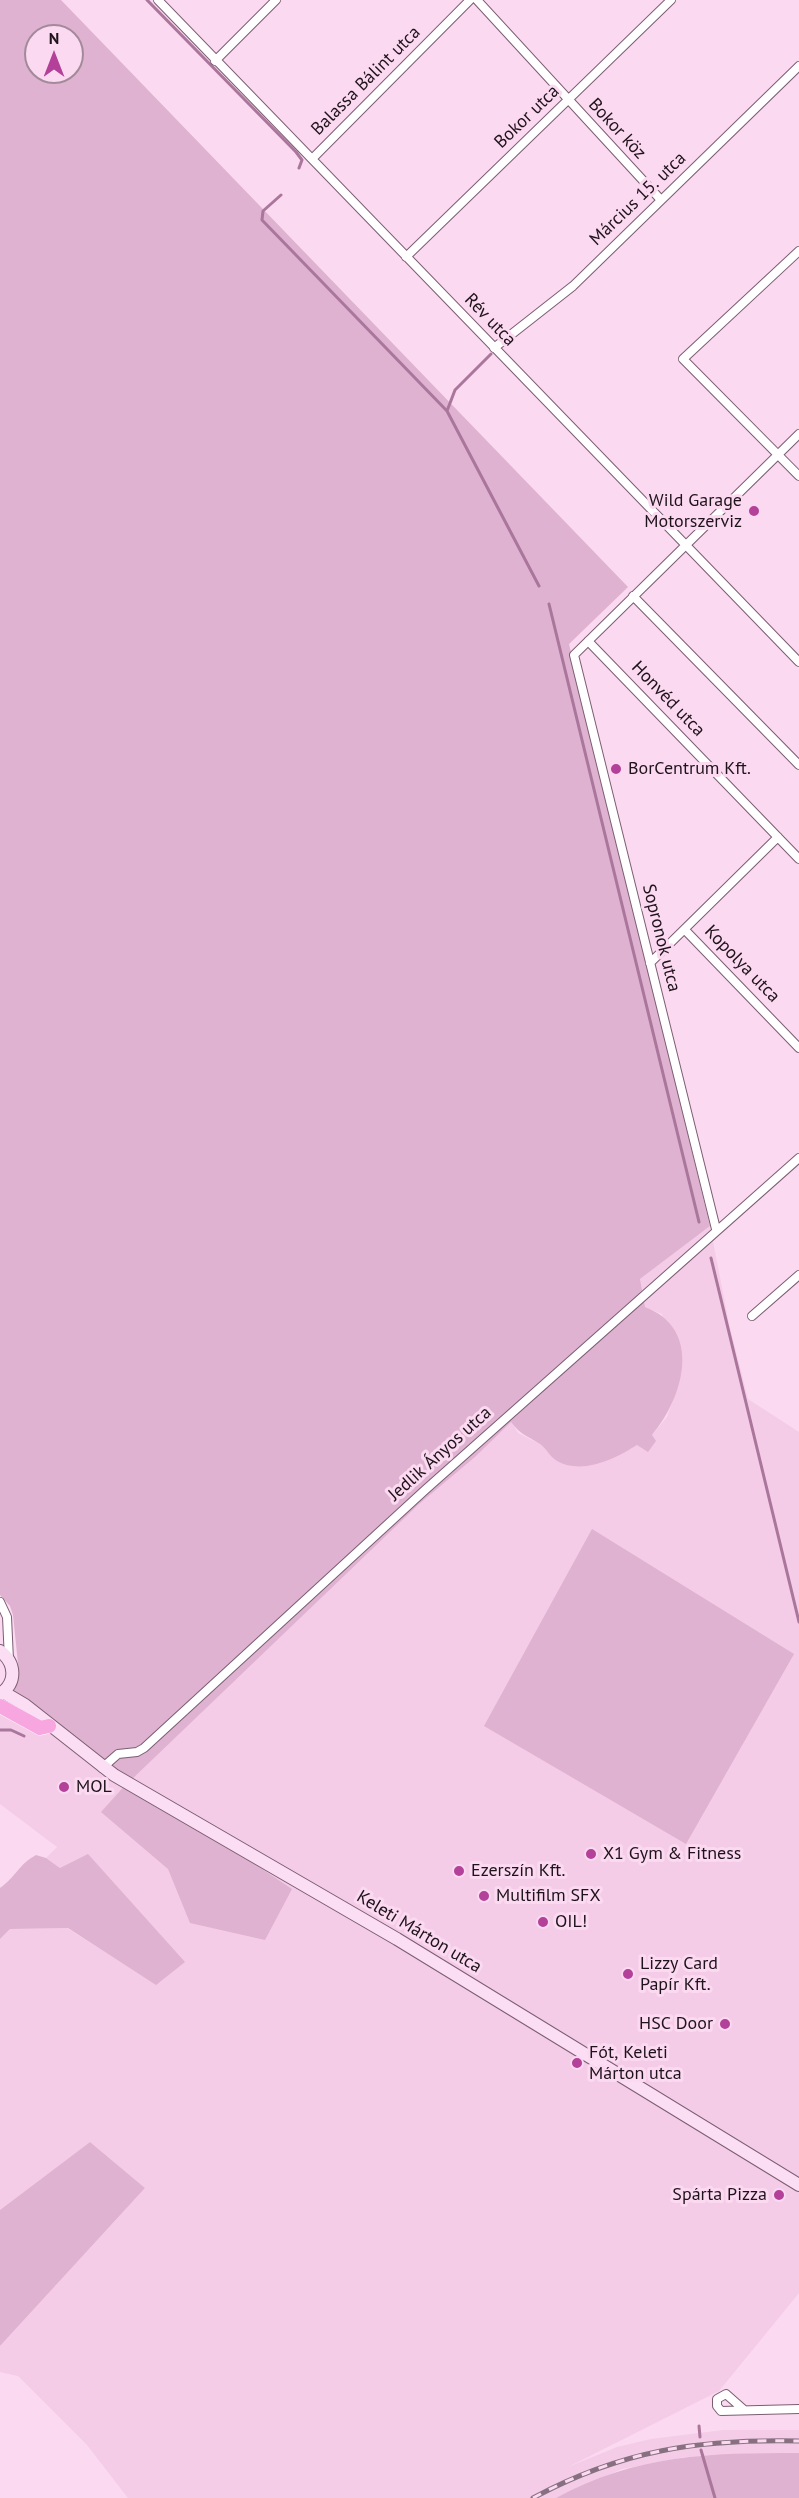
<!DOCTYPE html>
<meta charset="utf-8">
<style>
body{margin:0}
#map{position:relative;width:799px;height:2498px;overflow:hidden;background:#fbd9f0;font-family:"PT Sans",sans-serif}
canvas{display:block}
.north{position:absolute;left:24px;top:24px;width:60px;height:60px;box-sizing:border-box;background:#fbd9f0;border:2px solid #a38a9b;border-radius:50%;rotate:0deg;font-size:16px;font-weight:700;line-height:24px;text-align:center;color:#1f131b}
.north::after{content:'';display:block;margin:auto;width:21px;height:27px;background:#b34099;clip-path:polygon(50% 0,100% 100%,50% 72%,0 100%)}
</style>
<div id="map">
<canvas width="799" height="2498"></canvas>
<div class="north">N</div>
</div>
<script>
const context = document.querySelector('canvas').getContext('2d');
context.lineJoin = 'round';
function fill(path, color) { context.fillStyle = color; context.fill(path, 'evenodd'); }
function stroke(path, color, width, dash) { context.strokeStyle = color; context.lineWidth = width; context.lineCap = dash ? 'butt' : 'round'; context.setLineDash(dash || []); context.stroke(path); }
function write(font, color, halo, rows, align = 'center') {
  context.font = font + ' "PT Sans",sans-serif'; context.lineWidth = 6; context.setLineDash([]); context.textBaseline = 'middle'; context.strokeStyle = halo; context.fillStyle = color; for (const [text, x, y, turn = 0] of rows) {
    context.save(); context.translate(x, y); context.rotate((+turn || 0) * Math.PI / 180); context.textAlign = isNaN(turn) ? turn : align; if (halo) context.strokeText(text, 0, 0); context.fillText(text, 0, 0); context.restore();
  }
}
fill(new Path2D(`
 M710,1226L729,1324L748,1399L799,1432V2293L719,2391L568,2467L617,2447L651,2439L723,2430H799V2453L685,2457L622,2469L556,2498H128L87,2445L18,2376L0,2372V2346L145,2188L90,2142L0,2210V1939L10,1929L67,1928L156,1984L60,1868L46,1858L57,1847L0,1804V1711L15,1692L418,1505L475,1457L511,1421L518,1433L542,1445L555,1460L631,1449L652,1435L667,1417L678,1386L662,1314L645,1307L640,1279Z`), '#f4cce7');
fill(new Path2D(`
 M0,0H61L628,587L569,644L710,1226L640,1279L645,1307C703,1329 684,1397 652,1435L656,1441L648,1452L637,1445C615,1459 582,1475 557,1461C550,1457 546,1448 540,1444C526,1435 521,1435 511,1422L475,1457L418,1505L130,1781L292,1889L265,1940L190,1923L168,1869L101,1812L129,1781L15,1692L10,1684L19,1673L13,1615L10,1606L0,1595ZM36,36H72V72H36Z
 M592,1529L794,1654L686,1844L484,1726Z
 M88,1854L185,1962L156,1985L68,1928L10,1929L0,1939V1888C16,1877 18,1865 36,1855L46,1858L60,1868Z
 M90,2142L145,2188L0,2346V2210Z
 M799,2453V2498H556C637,2454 710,2453 799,2453Z`), '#deb2d0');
stroke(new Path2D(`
 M147,0L296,152L302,160L299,168
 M281,195L263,211L262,220L447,411L539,586
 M447,411L455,390L491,354
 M549,604L699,1222
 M711,1258L799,1622
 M0,1730H11L24,1736
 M699,2426L700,2437
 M701,2450L715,2498`), '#aa769b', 3);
const minor = new Path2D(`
 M158,0L799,662
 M477,0L661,200
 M215,61L276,0
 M312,159L470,0
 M799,251L683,359L799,476
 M406,257L671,0
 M494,348L573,286L799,66
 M633,596L799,765
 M588,641L799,859
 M685,930L799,1048
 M650,963L778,837
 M716,1229L574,655L799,434
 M752,1316L799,1275
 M0,1602L7,1617L9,1660
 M102,1768L118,1754L137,1752L144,1748L425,1490L799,1158
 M743,2409L726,2394L717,2399V2406L721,2411L799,2409`);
const secondary = new Path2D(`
 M0,1651C16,1663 17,1683 0,1694
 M3,1692L25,1705L114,1775L397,1939L799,2185`);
const trunk = new Path2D(`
 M0,1706L40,1728L49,1726`);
stroke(minor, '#7b5e72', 10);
stroke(secondary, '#7b5e72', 14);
stroke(trunk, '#fff', 15);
stroke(minor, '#fff', 8);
stroke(secondary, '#fcdef4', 12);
stroke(trunk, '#f7a6e0', 14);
const rail = new Path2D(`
 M533,2498C622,2450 699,2439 799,2441`);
stroke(rail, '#877180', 5);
stroke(rail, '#fbd9f0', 3, [9]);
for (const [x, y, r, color] of [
 [754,511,6,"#b34099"],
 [616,769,6,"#b34099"],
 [64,1787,6,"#b34099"],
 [591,1854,6,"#b34099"],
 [459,1871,6,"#b34099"],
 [484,1896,6,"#b34099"],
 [543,1922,6,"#b34099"],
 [628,1974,6,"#b34099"],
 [725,2024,6,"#b34099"],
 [577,2063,6,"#b34099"],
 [779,2195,6,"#b34099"]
]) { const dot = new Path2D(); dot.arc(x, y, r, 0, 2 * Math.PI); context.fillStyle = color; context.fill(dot); stroke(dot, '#fbd9f0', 2); }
write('18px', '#1f131b', '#fbd9f0', [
 ["Balassa Bálint utca",366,81,-45],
 ["Bokor utca",527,117,-44],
 ["Bokor köz",617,129,47],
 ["Március 15. utca",638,199,-44],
 ["Rév utca",490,320,46],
 ["Honvéd utca",668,699,46],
 ["Sopronok utca",661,938,76],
 ["Kopolya utca",742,964,46],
 ["Jedlik Ányos utca",440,1454,-42],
 ["Keleti Márton utca",419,1932,31]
]);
write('18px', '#1f131b', '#fbd9f0', [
 ["Wild Garage",742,501,"right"],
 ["Motorszerviz",742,522,"right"],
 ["BorCentrum Kft.",628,769],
 ["MOL",76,1787],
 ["X1 Gym & Fitness",603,1854],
 ["Ezerszín Kft.",471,1871],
 ["Multifilm SFX",496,1896],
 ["OIL!",555,1922],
 ["Lizzy Card",640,1964],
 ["Papír Kft.",640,1985],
 ["HSC Door",713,2024,"right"],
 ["Fót, Keleti",589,2053],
 ["Márton utca",589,2074],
 ["Spárta Pizza",767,2195,"right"]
], 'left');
</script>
